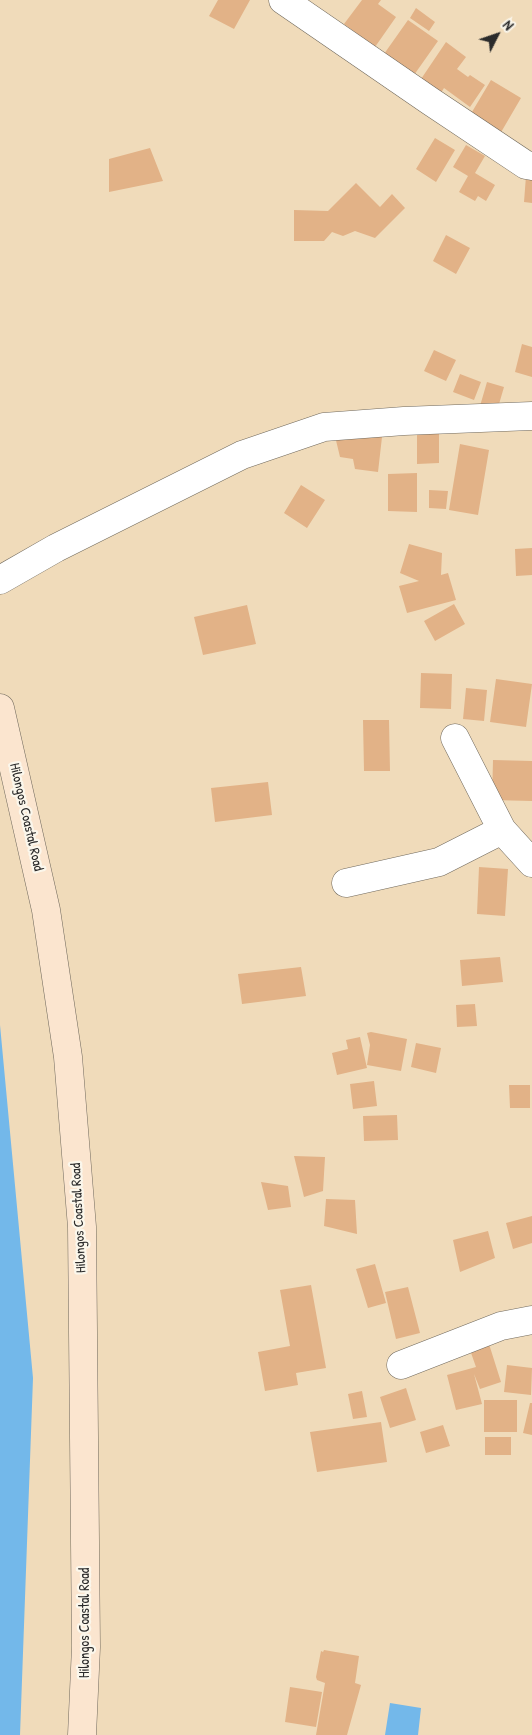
<!DOCTYPE html>
<style>
body{margin:0}
#map{position:relative;width:532px;height:1735px;overflow:hidden;background:#f0dbba;font-family:"Patrick Hand",sans-serif}
canvas{display:block}
.north{position:absolute;left:472px;top:10px;width:50px;height:50px;-webkit-text-stroke:4px #fbf7ec;paint-order:stroke;rotate:49deg;font-size:14px;font-weight:700;line-height:20px;text-align:center;color:#2b2b2b}
.north::after{content:'';display:block;margin:auto;width:18px;height:22px;background:#2b2b2b;clip-path:polygon(50% 0,100% 100%,50% 72%,0 100%)}
</style>
<div id="map">
<canvas width="532" height="1735"></canvas>
<div class="north">N</div>
</div>
<script>
const context = document.querySelector('canvas').getContext('2d');
context.lineJoin = 'round';
function fill(path, color) { context.fillStyle = color; context.fill(path, 'evenodd'); }
function stroke(path, color, width, dash) { context.strokeStyle = color; context.lineWidth = width; context.lineCap = dash ? 'butt' : 'round'; context.setLineDash(dash || []); context.stroke(path); }
function write(font, color, halo, rows, align = 'center') {
  context.font = font + ' "Patrick Hand",sans-serif'; context.lineWidth = 4.5; context.setLineDash([]); context.textBaseline = 'middle'; context.strokeStyle = halo; context.fillStyle = color; for (const [text, x, y, turn = 0] of rows) {
    context.save(); context.translate(x, y); context.rotate((+turn || 0) * Math.PI / 180); context.textAlign = isNaN(turn) ? turn : align; if (halo) context.strokeText(text, 0, 0); context.fillText(text, 0, 0); context.restore();
  }
}
fill(new Path2D(`
 M0,1025L33,1378L20,1735H0Z
 M390,1703L421,1708L418,1735H385Z`), '#73b8ea');
fill(new Path2D(`
 M218,0H250L234,29L209,16Z
 M362,0H381L378,4L396,17L375,47L344,24Z
 M416,8L435,22L429,31L410,18Z
 M408,20L438,41L414,75L384,54Z
 M446,42L466,57L457,69L468,77L470,75L485,85L470,107L444,88L439,96L419,82Z
 M491,80L521,98L500,134L469,117Z
 M435,138L455,150L436,182L416,169Z
 M466,145L485,156L475,173L495,185L486,201L478,196L475,201L459,192L468,176L453,167Z
 M150,148L163,181L109,192V159Z
 M526,176H532V203L524,202Z
 M356,183L380,207L392,194L405,208L375,238L355,231L343,236L332,232L324,241H294V210L328,211Z
 M446,235L470,248L456,274L433,261Z
 M522,344L532,347V377L515,372Z
 M434,350L456,360L446,381L424,371Z
 M460,374L481,382L474,400L453,392Z
 M487,382L504,387L497,411L480,406Z
 M334,432L382,437L378,472L355,469L353,459L340,457Z
 M417,434H439V463L417,464Z
 M460,444L489,450L478,515L449,510Z
 M417,473V512L388,511V474Z
 M301,485L325,500L307,528L284,513Z
 M429,490L448,491L446,509L429,508Z
 M409,544L442,553L441,575L448,573L456,600L407,613L399,586L419,581L400,573Z
 M532,548V575L516,576L515,549Z
 M454,604L465,624L435,641L424,621Z
 M247,605L256,644L203,655L194,617Z
 M421,673L452,674L451,709L420,708Z
 M496,679L532,684L526,727L490,722Z
 M466,688L487,690L484,721L463,719Z
 M363,720H389L390,771H364Z
 M493,760L532,761V801L492,800Z
 M268,782L272,815L215,822L211,788Z
 M479,867L508,869L505,916L477,914Z
 M500,957L503,982L462,986L460,960Z
 M301,967L306,996L242,1004L238,974Z
 M475,1004L477,1026L457,1027L456,1005Z
 M371,1032L407,1039L401,1071L367,1065L370,1045L367,1033Z
 M360,1037L367,1068L337,1075L332,1053L348,1049L346,1040Z
 M416,1043L441,1048L436,1073L411,1067Z
 M374,1081L377,1106L353,1109L350,1084Z
 M509,1085H530V1108H510Z
 M397,1115L398,1140L364,1141L363,1116Z
 M294,1156L325,1157L323,1191L304,1197Z
 M261,1182L288,1186L291,1207L268,1210Z
 M326,1199L355,1200L357,1234L324,1226Z
 M532,1216V1243L513,1249L506,1223Z
 M488,1231L495,1258L460,1272L453,1240Z
 M375,1264L386,1303L368,1308L356,1269Z
 M311,1285L326,1368L296,1373L298,1385L265,1391L258,1352L290,1346L280,1290Z
 M408,1287L420,1333L396,1339L385,1292Z
 M489,1344L501,1382L480,1389L474,1374L482,1404L456,1410L447,1375L476,1367L470,1350Z
 M507,1365L532,1368L531,1395L504,1392Z
 M406,1388L416,1420L390,1428L380,1397Z
 M362,1391L367,1417L353,1419L348,1394Z
 M484,1400H517V1432H484Z
 M530,1403H532V1435L523,1433Z
 M381,1422L387,1462L317,1472L310,1432Z
 M443,1425L450,1446L426,1453L420,1432Z
 M485,1437H511V1455H485Z
 M324,1650L359,1656L355,1683L361,1685L347,1735H316L325,1683L317,1680L316,1677L321,1651L323,1652Z
 M290,1687L322,1692L316,1727L285,1722Z`), '#e2b287');
const street = new Path2D(`
 M283,0L430,101L526,165L532,166
 M0,580L56,548L242,455L324,427L404,421L532,416
 M455,738L502,830L532,863
 M346,883L439,862L502,830
 M401,1365L501,1326L532,1320`);
const secondary = new Path2D(`
 M0,708L46,910L68,1057L82,1227L86,1647L82,1735`);
stroke(street, '#70695d', 29);
stroke(secondary, '#70695d', 29);
stroke(street, '#fff', 28);
stroke(secondary, '#fbe5cf', 28);
write('14px', '#2b2b2b', '#fbf7ec', [
 ["Hilongos Coastal Road",26,817,77],
 ["Hilongos Coastal Road",79,1218,-93],
 ["Hilongos Coastal Road",85,1623,-90]
]);
</script>
